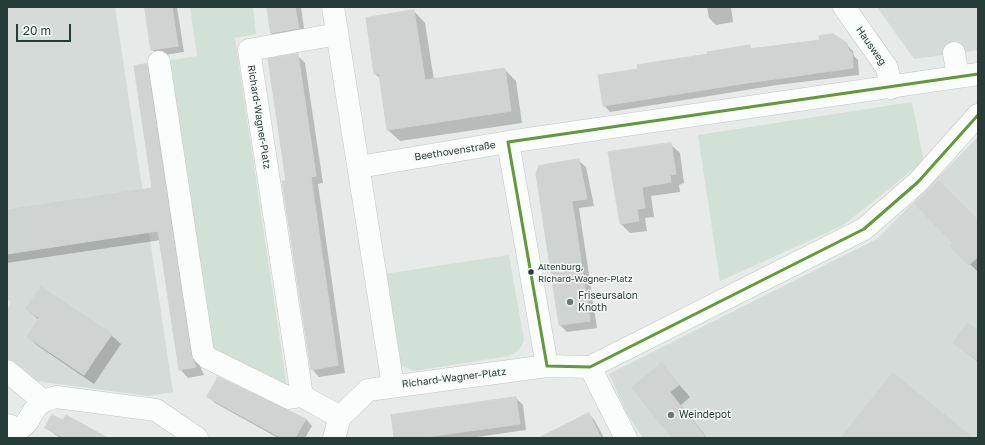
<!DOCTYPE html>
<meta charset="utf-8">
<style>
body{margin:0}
#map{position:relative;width:985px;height:445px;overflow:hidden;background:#e6eae9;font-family:"Golos Text",sans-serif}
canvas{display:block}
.frame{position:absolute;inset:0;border:8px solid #263c39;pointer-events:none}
.scale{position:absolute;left:16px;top:24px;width:55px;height:18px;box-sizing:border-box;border:2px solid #263c39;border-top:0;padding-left:5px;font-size:12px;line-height:14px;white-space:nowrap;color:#263c39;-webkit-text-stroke:3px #f4f9f7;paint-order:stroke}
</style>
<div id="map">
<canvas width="985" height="445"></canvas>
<div class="frame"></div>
<div class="scale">20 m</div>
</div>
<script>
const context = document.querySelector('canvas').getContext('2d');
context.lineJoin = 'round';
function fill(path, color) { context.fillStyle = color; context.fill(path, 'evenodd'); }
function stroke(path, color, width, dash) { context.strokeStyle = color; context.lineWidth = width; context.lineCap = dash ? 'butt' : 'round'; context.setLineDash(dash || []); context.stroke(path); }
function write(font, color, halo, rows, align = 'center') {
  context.font = font + ' "Golos Text",sans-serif'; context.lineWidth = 3; context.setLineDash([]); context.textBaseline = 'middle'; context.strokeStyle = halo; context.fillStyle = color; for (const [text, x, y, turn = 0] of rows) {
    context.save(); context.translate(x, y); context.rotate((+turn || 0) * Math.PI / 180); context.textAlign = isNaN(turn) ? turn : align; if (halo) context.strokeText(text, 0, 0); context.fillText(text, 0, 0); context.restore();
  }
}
fill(new Path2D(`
 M7,7H115L173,392L149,396L35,381L7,359V311L11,302L7,299Z
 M877,7H978V50L914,59Z
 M978,137V438H643L627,414L609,374L877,239Z`), '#d5dbd9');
fill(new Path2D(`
 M190,7H253L256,34L235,38L287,388L209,347L166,61L197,56Z
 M912,102L924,161L842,226L720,281L698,135Z
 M509,255L524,340C521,348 518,352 509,356L414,371L399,365L384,274Z`), '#d1e1d8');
fill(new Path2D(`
 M146,7H177L184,52L158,56L152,49Z
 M268,7H301L305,35L278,39L271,33Z
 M707,7H731L733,22L716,25L709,18Z
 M414,11L425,23L434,80L504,69L516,81L522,123L400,141L388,130L381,79L375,74Z
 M846,44L853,51L854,56L858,60L859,75L777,85L610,112L604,105L639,70L749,46L752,49Z
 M297,55L305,63L323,183L318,184L345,373L319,377L312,369Z
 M146,65L155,73L199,364L204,375L188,378L180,369L161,240L7,263V211L153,189Z
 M670,144L680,153L684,183L679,185L680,192L651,196L654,217L645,218L647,231L630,233L621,224L609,153Z
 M578,160L586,167L594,206L579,208L597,328L567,332L560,325L537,174Z
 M978,222V272L951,246Z
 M27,309L111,335L121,344L94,384L38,346L28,337L39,320Z
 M978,331V362L955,343Z
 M662,365L690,397L681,405L707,438H673Z
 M219,378L306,419L312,426L305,438H278L215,403L208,396Z
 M516,398L523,405L526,430L470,438H395Z
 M589,414L595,421L604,438H560Z
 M46,428L95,438H60Z`), '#0003');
const building = new Path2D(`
 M145,7H172L178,46L151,50Z
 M267,7H295L299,28L271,33Z
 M414,10L425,80L505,68L511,111L387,130L379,74H374L366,18Z
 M833,34L847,43L848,49L852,53L853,68L740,84L603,106L598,75L638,69L637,65L708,54L707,52L750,45V49L820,40L819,36Z
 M298,54L316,176L311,177L338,365L311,370L282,181H286L268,59Z
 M147,64L191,355L196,367L179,370L158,231L7,254V210L152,188L134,66Z
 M671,143L676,174L670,175L671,182L642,187L645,208L637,209L639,221L620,224L608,152Z
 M579,159L587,199L572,201L590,321L559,325L536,174L539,166Z
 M939,181L978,220V257L969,265L950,246L953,243L915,204Z
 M41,287L112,334L84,375L27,337L39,318L26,309Z
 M968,323L978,330V361L953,343Z
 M662,363L679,385L670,392L706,438H672L632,388Z
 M893,373L973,438H841Z
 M218,377L306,419L295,438H282L207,397Z
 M516,397L520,424L419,438H394L391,415Z
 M589,413L601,438H539Z
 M52,415L63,420L66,415L108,438H64L45,428Z`);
fill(building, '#cfd3d2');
stroke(building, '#cfd3d2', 1);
const minor = new Path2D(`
 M333,7L393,386
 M844,7L887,68L891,88
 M337,34L249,50L302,396L340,417
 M954,53L958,77
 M159,62L203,353L208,358L289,398L302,396
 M508,142L547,366
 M359,167L508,142L978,74
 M590,367L626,438
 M7,371L42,400
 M7,425L19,429C37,419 26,404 56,397L156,410L197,438
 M334,438L340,417L368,390L547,366L590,367L864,229L918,182L978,115`);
stroke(minor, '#c3c7c6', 23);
stroke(minor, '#fbfcfc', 22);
stroke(new Path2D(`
 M508,142L978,74
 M508,142L547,366
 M547,366L590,367L864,229L918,182L978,115`), '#61993b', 3);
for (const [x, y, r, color] of [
 [531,272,3.5,"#263c39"],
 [570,302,4,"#697977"],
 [671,415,4,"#697977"]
]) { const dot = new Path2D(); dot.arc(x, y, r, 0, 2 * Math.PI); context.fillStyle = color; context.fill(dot); stroke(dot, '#f4f9f7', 1.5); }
write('9px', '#263c39', '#f4f9f7', [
 ["Altenburg,",538,267],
 ["Richard-Wagner-Platz",538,279]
], 'left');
write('10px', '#263c39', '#f4f9f7', [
 ["Hausweg",871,46,55],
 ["Richard-Wagner-Platz",259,117,81],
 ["Beethovenstraße",455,151,-9],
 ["Richard-Wagner-Platz",454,378,-7]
]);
write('10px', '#263c39', '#f4f9f7', [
 ["Friseursalon",578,296],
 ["Knoth",578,308],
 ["Weindepot",679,415]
], 'left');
</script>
